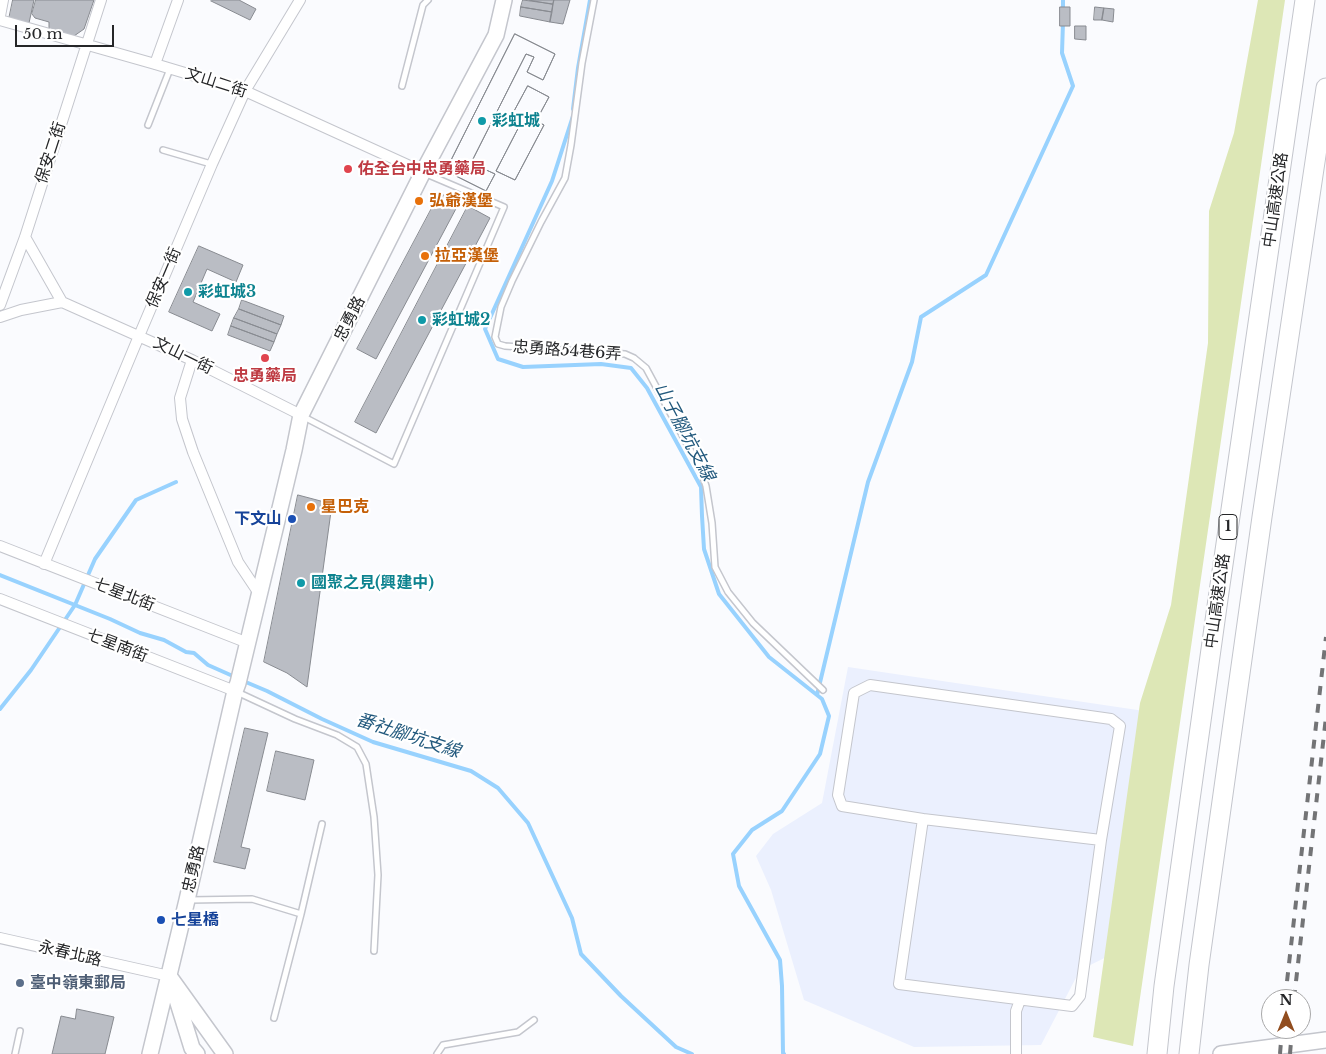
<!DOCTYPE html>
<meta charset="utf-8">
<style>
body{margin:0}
#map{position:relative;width:1326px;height:1054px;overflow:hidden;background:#fafbfe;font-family:"Libre Baskerville",serif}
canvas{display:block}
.north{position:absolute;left:1261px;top:989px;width:50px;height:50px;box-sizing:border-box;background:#fff;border:1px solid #a8a8a9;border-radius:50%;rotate:0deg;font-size:14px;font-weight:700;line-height:20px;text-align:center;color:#252628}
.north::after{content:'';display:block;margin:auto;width:18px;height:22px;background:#914d1f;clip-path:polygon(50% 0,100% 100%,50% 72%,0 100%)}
.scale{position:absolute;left:15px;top:25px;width:99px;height:22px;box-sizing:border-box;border:2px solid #252628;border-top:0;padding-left:6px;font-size:15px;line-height:18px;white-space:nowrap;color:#252628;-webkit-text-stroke:4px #fff;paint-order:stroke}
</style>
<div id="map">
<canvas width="1326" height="1054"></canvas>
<div class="north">N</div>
<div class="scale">50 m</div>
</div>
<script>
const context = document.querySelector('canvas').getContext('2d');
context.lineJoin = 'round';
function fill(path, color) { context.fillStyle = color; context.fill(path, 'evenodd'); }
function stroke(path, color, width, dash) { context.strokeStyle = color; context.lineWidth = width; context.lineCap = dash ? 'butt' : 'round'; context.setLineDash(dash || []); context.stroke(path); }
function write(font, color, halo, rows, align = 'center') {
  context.font = font + ' "Libre Baskerville","Noto Sans TC",serif'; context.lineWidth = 4.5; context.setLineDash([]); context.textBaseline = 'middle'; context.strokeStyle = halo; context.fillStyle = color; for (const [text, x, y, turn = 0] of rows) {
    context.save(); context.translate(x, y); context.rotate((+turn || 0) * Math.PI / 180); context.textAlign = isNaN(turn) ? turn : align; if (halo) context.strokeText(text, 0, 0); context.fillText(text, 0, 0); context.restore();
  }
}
fill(new Path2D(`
 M848,667L1151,712L1123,949L1080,970L1041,1045L914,1047L804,1000L771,890L756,856L773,834L822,803Z`), '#ebf0fe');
fill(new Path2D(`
 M1258,0H1285L1133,1046L1093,1037L1140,703L1171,605L1208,343L1209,211L1234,133Z`), '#dde7b6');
stroke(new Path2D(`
 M1063,10V0
 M573,109L578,68L590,0
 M573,116L552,181L485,329L498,359L523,367L601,364L631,368L647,388L701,487L702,516L704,549L719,594L769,657L822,699L829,716L820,754L782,811L752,830L733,854L739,886L780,960L782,986L783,1053L784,1054
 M0,575L110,619L140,633L164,640L186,652L194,653L208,665L235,677
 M241,680L267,691L322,719L373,742L471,771L498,788L528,823L572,918L581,954L621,996L676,1047L692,1054
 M817,695L868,482L912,362L921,317L986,275L1073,86L1062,53L1063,22
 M0,709L31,670L75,605L95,559L136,500L176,482`), '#98d2fe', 4);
const building = new Path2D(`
 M13,0H34L29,23L9,19Z
 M36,0H94L84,29L74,36L49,29V22L35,18L32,14Z
 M212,0H239L256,9L250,20L211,1Z
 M523,0L553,4L552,12L521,7Z
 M529,0H554L553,4Z
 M554,0H570L563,24L550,22Z
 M521,7L552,12L550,22L520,16Z
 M1060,7H1070V26H1060Z
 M1095,7L1104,8L1102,20H1094Z
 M1104,8L1114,9L1113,22L1102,20Z
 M1075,26H1086V40L1075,39Z
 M515,34L555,54L543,80L527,72L534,57L526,54L471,163L495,174L486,191L446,171Z
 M515,34L555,54L543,80L527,72L534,57L526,54L471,163L495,174L486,191L446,171Z
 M528,86L549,97L536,121L544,125L515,180L496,171L524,117L514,112Z
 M528,86L549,97L536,121L544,125L515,180L496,171L524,117L514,112Z
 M440,193L459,203L376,359L357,349Z
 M468,206L490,218L376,433L355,422Z
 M199,246L243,265L236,282L207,269L193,302L220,314L212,331L169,312Z
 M242,300L284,316L281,325L239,309Z
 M239,309L281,325L277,334L234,318Z
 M234,318L277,334L274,342L231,326Z
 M231,326L274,342L270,351L228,335Z
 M298,495L332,504L307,687L287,673L264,662Z
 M245,728L268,733L241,847L250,849L245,869L214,862Z
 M276,751L314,760L305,800L267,791Z
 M77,1009L114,1017L105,1054H52L61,1016L75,1019Z`);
fill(building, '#babdc4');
stroke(building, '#888b91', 1);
const lane = new Path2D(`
 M594,0L582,63L571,145L565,178L541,222L512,281L501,307L495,337L498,344L505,346L625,354L634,358L646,368L700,468L706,486L712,523L715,567L728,592L753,623L823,690
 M402,86L423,5L428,0
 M148,125L170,69
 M163,150L211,164
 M304,417L394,464L504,207L424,173
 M237,692L295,719L337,735L357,747L366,764L374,817L378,875L374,951
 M190,900L252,899L301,914
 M274,1018L301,914L322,824
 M15,1054L20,1031
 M437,1054L443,1045L518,1032L534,1020`);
const street = new Path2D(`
 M0,16L3,0
 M0,20L155,64L245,91L423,172
 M155,64L178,0
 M25,237L62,302
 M62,302L192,360L301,415
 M0,305L25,237L101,0
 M0,317L21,310L62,302
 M192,360L180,398L182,419L193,452L238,562L260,595
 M0,546L248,643
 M44,564L139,336L212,164L245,91L300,0
 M0,599L235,691
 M870,685L1111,719L1120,726L1101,840L1080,996L1072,1006L899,984L923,819L842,806L838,795L854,693Z
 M923,819L1101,840
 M0,938L169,976
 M1016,1054V1011L1020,1000`);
const secondary = new Path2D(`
 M169,976L225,1054
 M174,990L192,1048L197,1054
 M150,1054L187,900L235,691L238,683L294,450L301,415L423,172L496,35L504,0
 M1221,1054L1326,1040`);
const highway = new Path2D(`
 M1157,1054L1164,986L1219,592L1305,0
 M1189,1054L1199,965L1262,517L1326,88`);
stroke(lane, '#c4c6cd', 8);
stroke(street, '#c4c6cd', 12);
stroke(secondary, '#c4c6cd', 18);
stroke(highway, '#c4c6cd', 21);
stroke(lane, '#fff', 5);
stroke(street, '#fff', 10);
stroke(secondary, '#fff', 15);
stroke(highway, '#fff', 19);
stroke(new Path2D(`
 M1285,999L1326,637
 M1294,999L1326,717
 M1280,1054L1282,1029
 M1290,1054L1292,1029`), '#737476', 4, [9, 9]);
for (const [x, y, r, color] of [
 [482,121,5,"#0f9aa8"],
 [348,169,5,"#e0444e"],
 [419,201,5,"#e8710a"],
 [425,256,5,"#e8710a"],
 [188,292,5,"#0f9aa8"],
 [422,320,5,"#0f9aa8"],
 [265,358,5,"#e0444e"],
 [311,507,5,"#e8710a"],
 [292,519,5,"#1a4fb4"],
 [301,583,5,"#0f9aa8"],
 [161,920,5,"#1a4fb4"],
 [20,983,5,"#5c6f8a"]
]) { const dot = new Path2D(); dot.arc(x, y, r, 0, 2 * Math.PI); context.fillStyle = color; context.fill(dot); stroke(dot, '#fff', 2); }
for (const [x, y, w] of [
 [1228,527,18]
]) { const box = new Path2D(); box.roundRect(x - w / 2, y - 12.5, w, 25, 4); context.fillStyle = '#fff'; context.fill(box); stroke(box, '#252628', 1); }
write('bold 15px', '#252628', null, [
 ["1",1228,527]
]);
write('16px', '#252628', '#fff', [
 ["文山二街",216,83,18],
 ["保安二街",51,153,-72],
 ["中山高速公路",1276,200,-82],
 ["保安一街",164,278,-67],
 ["忠勇路",350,319,-63],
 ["忠勇路54巷6弄",567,351,4],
 ["文山一街",183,356,26],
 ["七星北街",124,595,21],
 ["中山高速公路",1218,601,-82],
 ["七星南街",117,646,21],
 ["忠勇路",194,869,-77],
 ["永春北路",70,954,13]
]);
write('bold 16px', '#0d838f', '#fff', [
 ["彩虹城",492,121],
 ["彩虹城3",198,292],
 ["彩虹城2",432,320],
 ["國聚之見(興建中)",311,583]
], 'left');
write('bold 16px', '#be3a42', '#fff', [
 ["佑全台中忠勇藥局",358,169],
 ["忠勇藥局",265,376,"center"]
], 'left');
write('bold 16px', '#c56008', '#fff', [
 ["弘爺漢堡",429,201],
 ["拉亞漢堡",435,256],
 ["星巴克",321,507]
], 'left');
write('bold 16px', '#164399', '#fff', [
 ["下文山",282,519],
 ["七星橋",171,920,"left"]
], 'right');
write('bold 16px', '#4e5e75', '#fff', [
 ["臺中嶺東郵局",30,983]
], 'left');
write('italic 18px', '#22597d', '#fff', [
 ["山子腳坑支線",684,432,62],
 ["番社腳坑支線",408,736,18]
]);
</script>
